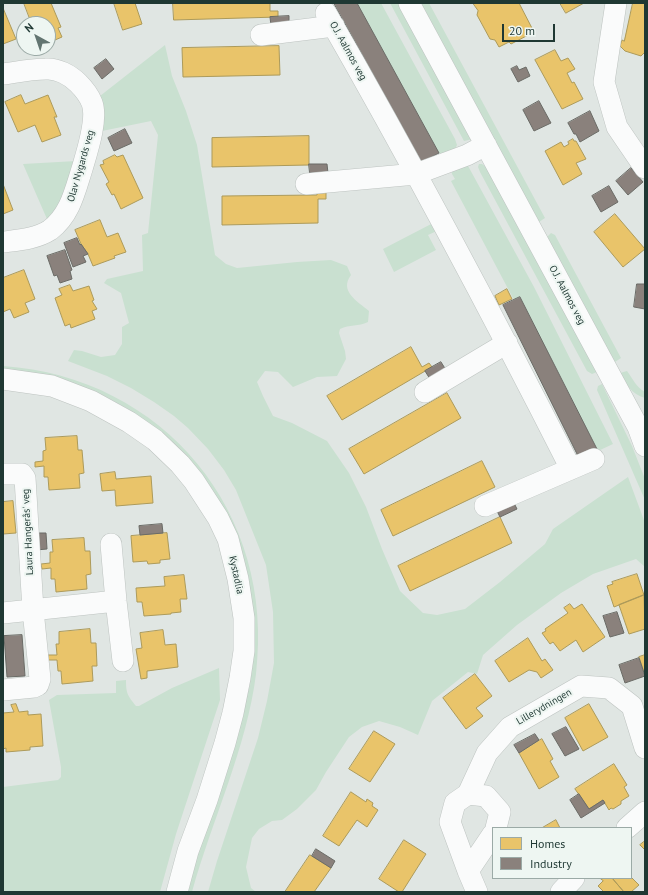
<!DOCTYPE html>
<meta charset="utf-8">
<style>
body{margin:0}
#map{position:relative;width:648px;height:895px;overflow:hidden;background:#e0e6e3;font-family:"PT Sans",sans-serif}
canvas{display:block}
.frame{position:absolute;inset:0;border:4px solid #1f3833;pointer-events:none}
.legend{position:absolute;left:492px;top:827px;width:140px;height:52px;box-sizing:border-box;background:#eef6f2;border:1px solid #9baaa6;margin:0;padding:5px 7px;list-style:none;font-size:12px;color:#1f3833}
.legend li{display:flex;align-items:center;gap:8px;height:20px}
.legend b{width:20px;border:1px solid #9baaa6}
.north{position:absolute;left:16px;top:16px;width:40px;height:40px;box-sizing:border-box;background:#eef6f2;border:1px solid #9baaa6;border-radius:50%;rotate:320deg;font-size:11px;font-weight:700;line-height:16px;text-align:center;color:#1f3833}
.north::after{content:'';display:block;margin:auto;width:14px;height:18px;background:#637571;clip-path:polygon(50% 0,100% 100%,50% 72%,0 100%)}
.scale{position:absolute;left:502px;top:24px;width:53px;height:18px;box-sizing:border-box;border:2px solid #1f3833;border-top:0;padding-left:5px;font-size:12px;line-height:14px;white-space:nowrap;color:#1f3833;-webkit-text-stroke:3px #eef6f2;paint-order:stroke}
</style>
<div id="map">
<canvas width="648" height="895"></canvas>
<div class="frame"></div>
<ul class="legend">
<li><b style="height:11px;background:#e9c46a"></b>Homes</li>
<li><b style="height:11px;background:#8a817c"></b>Industry</li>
</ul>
<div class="north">N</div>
<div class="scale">20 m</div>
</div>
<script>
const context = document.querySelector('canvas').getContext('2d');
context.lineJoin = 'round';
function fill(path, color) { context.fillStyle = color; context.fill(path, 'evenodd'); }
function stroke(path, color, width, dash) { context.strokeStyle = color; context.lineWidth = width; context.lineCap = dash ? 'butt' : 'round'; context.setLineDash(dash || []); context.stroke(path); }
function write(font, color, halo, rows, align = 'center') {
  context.font = font + ' "PT Sans",sans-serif'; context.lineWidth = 4; context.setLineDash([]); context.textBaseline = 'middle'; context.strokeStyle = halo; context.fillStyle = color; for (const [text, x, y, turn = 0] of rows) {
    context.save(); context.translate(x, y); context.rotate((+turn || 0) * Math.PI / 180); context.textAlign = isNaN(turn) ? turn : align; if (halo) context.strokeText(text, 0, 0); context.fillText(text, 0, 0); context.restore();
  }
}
fill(new Path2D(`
 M357,3H381L455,139L457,145L455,149L441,155L439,153Z
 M390,3H399L473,139L464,141Z
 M421,3H429L545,218L539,222Z
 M165,45L172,76L186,111L197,145L215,255L226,264L237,268L297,262L331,260L347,266L351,275C339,291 357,301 369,311L368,322C358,327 350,324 340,329L339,333L345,351L346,359L337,376L317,377L293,387L278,372L265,371L257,382L263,396L273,416L292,423L327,441L349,473L366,507L382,549L400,591L423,613L437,615L465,609L500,582L545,544L553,529L628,477L645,523V567L636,559L593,574L561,593L517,625L483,655L477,674L468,672L432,701L418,735L400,727L379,721L362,727L349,737L326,772L316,790L297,809L282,820L272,821L259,829L252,838L246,867L251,888L256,892H208L217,861L258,738L267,701L274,663L273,612L266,565L236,490L224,470L208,449L188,428L174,416L154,402L131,388L107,376L68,361L74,350L82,351L101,357L115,355L122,344V327L129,323L121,293L104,283L107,279L143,271L142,235L148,233L158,135L151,121L102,131L100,96Z
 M76,161L59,206L47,219L23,164Z
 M467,164L534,287L613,444L598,451L520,297L514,300L451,181L455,179L452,174V171Z
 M479,164H482L486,167L597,372L592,374L587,371L480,172L478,167Z
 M435,222L439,230L428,235L436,250L394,272L383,249Z
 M551,233L555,235L621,358L615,362L547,237Z
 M3,366C164,377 276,513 256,674C247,747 212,820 192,892H188L192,872L232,752L250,685L253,661V608L245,570L149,424L128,409L106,397L79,386L3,370Z
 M627,371C633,379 636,387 645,392V398C631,394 627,385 620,373Z
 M602,384L632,446L645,479V500L597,390L598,386Z
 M219,668L220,700L176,834L160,892H3V787L58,780L61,777V767L49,700L57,695L116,693V681L126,680C126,694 128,696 136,706H139L172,688Z`), '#c9e0d0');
const homes = new Path2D(`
 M24,3H51L61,27L58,28L62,37L48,43V24H32Z
 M114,3H135L142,24L123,30Z
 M173,3H270V11H278V17L174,20Z
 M473,3H519L534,32L511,44L509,42L499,47L495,40L490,39L477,15L478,11Z
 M560,3H584L566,13Z
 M633,3H645V52L641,56L625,51L620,46L622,40L624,41Z
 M3,8L16,39L3,44Z
 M279,46L280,75L183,77L182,48Z
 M555,50L561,61L568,58L575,69L567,73L572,83L574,82L583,99L562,109L535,60Z
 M21,95L25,104L48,95L57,117H54L61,135L42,142L35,125L18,132L5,102Z
 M309,136V165L212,167V138Z
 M573,139L574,141H576L586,159L576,163L582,174L563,185L545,151L561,142L564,147L569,144L568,142Z
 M115,155L117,157L123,155L143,198L121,209L114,194L112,195L106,184L109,182L100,165L104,164L103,161Z
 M3,184L13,210L3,214Z
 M326,193V199H318V223L222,225V196L317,195V194Z
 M615,214L645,249L623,267L594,232Z
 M100,220L107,237L118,233L126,252L114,256L115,258L93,266L88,254L81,244L75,230Z
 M24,270L35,299L25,303L29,312L14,318L10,309L3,312V278Z
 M70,285L73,291L89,286L94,300L92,301L97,309L92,311L95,319L71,328L70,324L65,326L55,298L62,295L59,289Z
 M507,289L512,299L499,305L495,296Z
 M411,347L422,367L429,363L432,367L342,420L327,396Z
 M447,393L461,418L364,474L349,449Z
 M77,436L78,450H82L84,473L79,474L80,488L49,490L48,477H44V466L35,467V462L43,461V451L46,450L45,438Z
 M482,461L495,487L393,536L381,510Z
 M115,472L116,479L151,476L153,503L116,506L115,490L102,491L100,474Z
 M13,501L16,533L3,534V502Z
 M500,517L512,543L410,591L398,566Z
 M167,533L170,559L160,560V563L148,564L147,561L133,562L131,536Z
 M84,538L85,551H90L91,574L86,575L87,589L56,592L55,579H51V568L42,569L41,564L50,563V552H53L52,540Z
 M637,574L644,595L614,607L607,586L613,584L612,582Z
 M184,575L187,599H180L181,612L171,613V614L144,616L142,602H137L136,588L165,586L164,577Z
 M644,595L645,629L629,634L619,605Z
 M570,604L574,609L582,604L605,637L583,652L576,640L560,651L553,642L550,644L542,633L546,631L545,629L568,613L564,608Z
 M90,629L91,643H96L97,666H92L93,681L62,684L61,671H58L57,660H48V655H57L56,644H59V632Z
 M163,630L165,645L176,644L178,667L147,671V678L141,679L136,649L142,648L140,633Z
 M528,638L542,661L545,659L553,670L541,678L537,672L529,670L509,682L495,661Z
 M645,655V675L639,657Z
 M475,674L492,696L476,708L483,716L466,729L443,698Z
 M16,704L19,712L28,711V715L41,714L43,746L30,747V750L6,752V748L3,749V713L14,712L11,705Z
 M589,704L608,737L583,751L565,718Z
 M374,731L395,744L370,782L349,769Z
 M542,739L553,759L550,761L559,777L539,789L519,753Z
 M614,764L627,785L624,787L629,796L621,801V804L613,809L611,808L609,810L603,800L589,809L575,789Z
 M351,792L366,802L367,799L373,803L372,806L378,810L367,827L357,820L339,846L323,836Z
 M556,820L560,828H542Z
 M404,840L426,854L402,892H399L379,879Z
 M645,841V850L640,845Z
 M310,855L331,868L314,892H285Z
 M631,877L639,885L631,892H624L612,878H631Z
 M600,878H612L624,892H604L598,886L603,881Z`);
fill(homes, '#e9c46a');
stroke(homes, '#ac9a5a', 1);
const industry = new Path2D(`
 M334,3H357L439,153L422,162Z
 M289,16V25L271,26L270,17Z
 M106,59L114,69L102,79L94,68Z
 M517,66L519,70L526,67L530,76L518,82L511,69Z
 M539,101L551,123L534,131L523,110Z
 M590,111L599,131L580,142L576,134H574L568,123Z
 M125,129L132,143L114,151L108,138Z
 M309,164H327L328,173H310Z
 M631,168L643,182L628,195L616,181Z
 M609,186L618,202L601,212L592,196Z
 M77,238L80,245L81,244L88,254L83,256L86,262L73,267L64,243Z
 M65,250L72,270L70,271L72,279L60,283L57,275L54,276L47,256Z
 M637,284H645V309L634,307Z
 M520,297L598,451L580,460L503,305Z
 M441,362L446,370L430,379L425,371Z
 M513,501L517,509L500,517L496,509Z
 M162,524L163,533L140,535L139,526Z
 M35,533H46L47,549L36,550Z
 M617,612L624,633L610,637L603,616Z
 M22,635L25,676L7,677L4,636Z
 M639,658L645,676L625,683L619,665Z
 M566,727L579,749L565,756L552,734Z
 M535,734L539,740L519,753L514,745Z
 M579,794L589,809L603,800L605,803L581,818L570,800Z
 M316,849L335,861L331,868L312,856Z`);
fill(industry, '#8a817c');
stroke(industry, '#6a6b66', 1);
const minor = new Path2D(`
 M409,3L638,427L645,446
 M616,3L604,82L617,127L645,168
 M326,13C412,163 493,315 571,469
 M261,35L334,26
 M3,74C17,72 32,69 46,69C57,68 70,75 78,83C84,89 89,95 92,103C98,119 87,152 82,169C75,191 70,215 50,230C36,239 19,240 3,242
 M306,184L416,174L467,155L486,145
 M3,379L52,386L91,401L129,422L155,440L180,464L194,481L218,518L228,539L238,579L244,618V651L240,678L233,713L225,743L207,800L188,851L177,892
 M425,392L507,343
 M3,474H22L25,478L33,610L40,679L38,685L34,687L3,690
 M485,506L594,459
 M111,544L116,601L123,661
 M3,613L116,601
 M468,794L487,753L510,727L581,686L609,688L632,706L645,748
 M627,828L645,812
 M468,871L493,834
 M477,892L468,871L450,822L455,803L468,794L486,796L500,812L496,828
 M561,892L574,878`);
stroke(minor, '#bdc3c0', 22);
stroke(minor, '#fafbfb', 21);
write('10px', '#1f3833', '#eef6f2', [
 ["O.J. Aalmos veg",348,51,61],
 ["Olav Nygards veg",81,166,-74],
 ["O.J. Aalmos veg",567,295,62],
 ["Laura Hangerås' veg",28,532,-93],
 ["Kystadlia",236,575,78],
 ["Lillerydningen",544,707,-30]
]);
</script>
